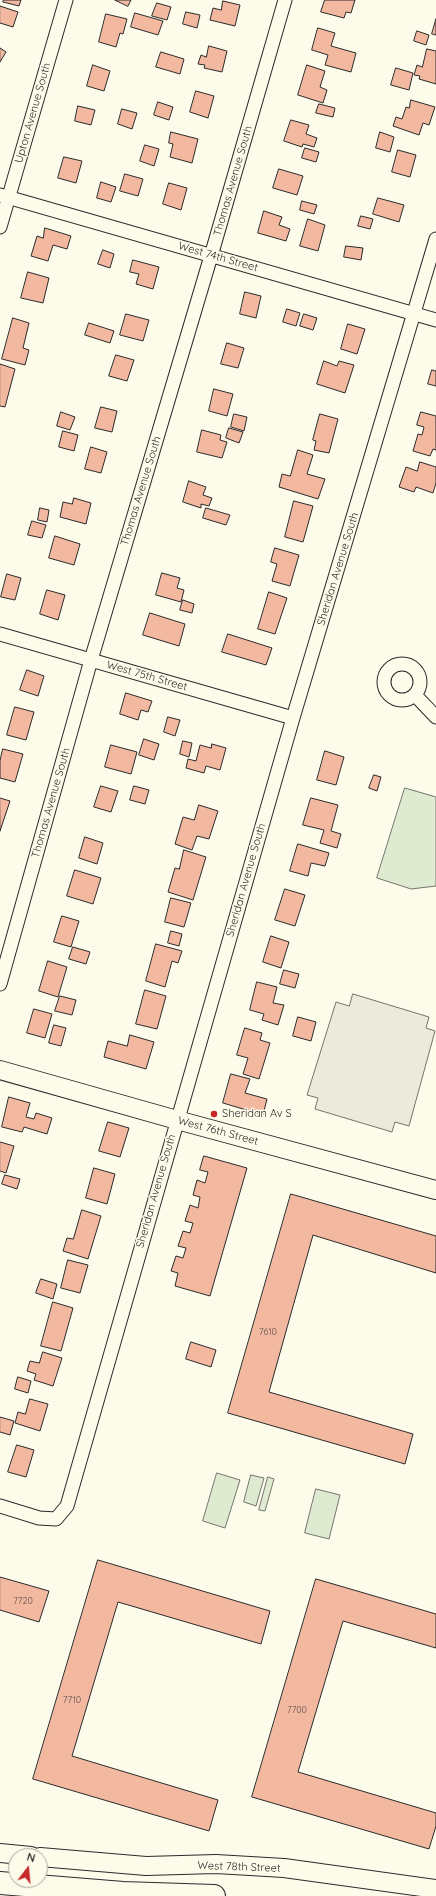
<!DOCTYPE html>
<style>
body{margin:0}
#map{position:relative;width:436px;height:1896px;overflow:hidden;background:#fdfbea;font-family:Quicksand,sans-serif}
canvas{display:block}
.north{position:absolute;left:8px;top:1848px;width:40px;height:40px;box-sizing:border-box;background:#fdfbea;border:1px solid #a9a89e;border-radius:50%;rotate:16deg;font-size:11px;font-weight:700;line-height:16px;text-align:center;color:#2b2b2b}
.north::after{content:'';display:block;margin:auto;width:14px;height:18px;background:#c62828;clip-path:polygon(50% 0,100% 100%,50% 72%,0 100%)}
</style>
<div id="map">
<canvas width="436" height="1896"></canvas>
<div class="north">N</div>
</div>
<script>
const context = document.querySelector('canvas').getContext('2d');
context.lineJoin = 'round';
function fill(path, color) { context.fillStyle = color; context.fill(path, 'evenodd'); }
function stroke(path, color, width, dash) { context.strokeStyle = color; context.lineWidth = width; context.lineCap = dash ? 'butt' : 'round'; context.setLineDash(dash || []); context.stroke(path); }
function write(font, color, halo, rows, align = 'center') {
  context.font = font + ' Quicksand,sans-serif'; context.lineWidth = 3; context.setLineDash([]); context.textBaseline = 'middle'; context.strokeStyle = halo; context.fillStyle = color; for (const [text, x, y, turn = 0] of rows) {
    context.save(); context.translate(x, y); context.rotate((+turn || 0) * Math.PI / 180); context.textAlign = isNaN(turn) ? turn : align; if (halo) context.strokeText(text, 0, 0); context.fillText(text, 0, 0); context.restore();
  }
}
const green = new Path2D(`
 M405,788L436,797V886L411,889L377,878Z
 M217,1473L240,1480L225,1528L203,1521Z
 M251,1475L264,1478L256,1506L244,1502Z
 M268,1477L274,1479L265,1511L259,1510Z
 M316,1489L340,1495L329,1539L305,1533Z`);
fill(green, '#deebd1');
stroke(green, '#74746e', 1);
const parking = new Path2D(`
 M353,994L429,1017L426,1028L435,1031L409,1126L395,1122L392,1132L315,1109L318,1098L307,1095L336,1002L349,1006Z`);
fill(parking, '#eceadb');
stroke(parking, '#74746e', 1);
const building = new Path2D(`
 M4,0H21L19,6L3,2Z
 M115,0H131L128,6Z
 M325,0H355L351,13L346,12L344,18L321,12Z
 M223,1L240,5L235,26L210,20L213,8L221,10Z
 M157,3L171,7L167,20L152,16Z
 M0,6L18,12L13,27L0,23Z
 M186,12L200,15L197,28L183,24Z
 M135,13L163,21L158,35L131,27Z
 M106,14L127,19L123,34L120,33L116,47L99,42Z
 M436,19V35L432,34Z
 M318,28L335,33L331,46L356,53L351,72L325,65L328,55L312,50Z
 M417,31L429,35L426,45L414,41Z
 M209,46L227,51L222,72L204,68L205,65L198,64L201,55L206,57Z
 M0,48L6,52L0,62Z
 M427,49L436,51V84L419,79L420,76L414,75L417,65L422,67Z
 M161,52L184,59L180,74L156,67Z
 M93,65L110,71L104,91L87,86Z
 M307,65L325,71L320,87L327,90L323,103L298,95Z
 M396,68L413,73L409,90L391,85Z
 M196,91L214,96L208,118L190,112Z
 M411,100L435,107L429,125L423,123L419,135L393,126L396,117L402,119L406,107L409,108Z
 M158,102L173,107L169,120L154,115Z
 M319,104L335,108L333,117L316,113Z
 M78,106L95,110L91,125L75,121Z
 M122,109L137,113L132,129L118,124Z
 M291,120L309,125L306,134L317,138L314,147L303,144L302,147L284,141Z
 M171,132L198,139L192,163L170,157L173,144L169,143Z
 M380,132L394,137L390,152L376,148Z
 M145,145L159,149L154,166L140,161Z
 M305,148L319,152L316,162L302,158Z
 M398,150L416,155L410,177L392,172Z
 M64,157L82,161L76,183L58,178Z
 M279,169L303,176L297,195L273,188Z
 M125,174L143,179L138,196L120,191Z
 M101,182L116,187L111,202L97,198Z
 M169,183L187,188L181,210L163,204Z
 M378,198L404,205L399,222L373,214Z
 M302,201L317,205L314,214L300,210Z
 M264,211L282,217L279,225L290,229L286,241L258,233Z
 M361,216L373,219L370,229L358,226Z
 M308,219L325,225L318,251L300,246Z
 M45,228L71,236L67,249L53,245L48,261L31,256L37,236L43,238Z
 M346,246L363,248L361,260L344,257Z
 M103,250L114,254L110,268L98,264Z
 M133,260L159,267L153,289L136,284L139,274L130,272Z
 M28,272L49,278L43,303L21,298Z
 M245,292L261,296L256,318L240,314Z
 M287,309L300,313L296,326L283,322Z
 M126,314L149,320L143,341L120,335Z
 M304,314L317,318L313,330L300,326Z
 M13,318L29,323L23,348L29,350L25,365L2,359Z
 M89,323L114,331L110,343L85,335Z
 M348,324L365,329L357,354L341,349Z
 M227,343L244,348L238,368L221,364Z
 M116,355L134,360L127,381L109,376Z
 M324,361L337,366L339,361L354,365L345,393L317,384Z
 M0,364L15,369L5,407L0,406Z
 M432,370L436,371V386L428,384Z
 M214,389L233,394L227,416L209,411Z
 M101,407L117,411L112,432L95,428Z
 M61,412L75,417L70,430L57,426Z
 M421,412L436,416V450L433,449L430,456L413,451L418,434L422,435L424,427L417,425Z
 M234,414L247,417L244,431L231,427Z
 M320,414L338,419L329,453L314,450L316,441L313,440Z
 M229,428L243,432L239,443L226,438Z
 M202,430L221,435L220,440L227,442L222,458L197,452Z
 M63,431L78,435L74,451L59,447Z
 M91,447L107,452L101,473L85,469Z
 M298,450L313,455L307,474L325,479L318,499L279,487L282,474L290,476Z
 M420,462L436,467V483L433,493L416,487L414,492L399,487L406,467L417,471Z
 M189,481L206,487L203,495L212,498L209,506L201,504V508L183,502Z
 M74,498L91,503L86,524L60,517L63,502L72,504Z
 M294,501L313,506L303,542L285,537Z
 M40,508L49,510L47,522L38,520Z
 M206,508L230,515L226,525L203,518Z
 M32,521L46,525L42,538L28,535Z
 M55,536L80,544L74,565L49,558Z
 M275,548L299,555L290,586L272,581L277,564L271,562Z
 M162,573L180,578L177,588L184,590L181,602L156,595Z
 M7,574L21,578L15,600L1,597Z
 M47,590L65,595L58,620L40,614Z
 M269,592L287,598L275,634L258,629Z
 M183,600L194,604L192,613L180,610Z
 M150,613L185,624L179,646L143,635Z
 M228,634L272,648L266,665L222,652Z
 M27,670L44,676L38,696L20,690Z
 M126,693L152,701L148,712L141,710L138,720L120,714Z
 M15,707L34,712L26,740L7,735Z
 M168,717L180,720L175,736L164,732Z
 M144,739L159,744L154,760L139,755Z
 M183,741L192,743L189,757L180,754Z
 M212,744L226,748L220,770L206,766L204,773L186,768L188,759L196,761L200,745L211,748Z
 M111,745L137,752L131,774L105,767Z
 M3,749L23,754L15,782L0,778V761Z
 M325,751L344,757L336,785L317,780Z
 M374,775L381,777L377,791L369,788Z
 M101,786L118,791L111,812L94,807Z
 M134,786L149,790L145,804L130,800Z
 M0,798L10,801L0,831Z
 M311,798L338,805L331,831L341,834L337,848L320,843L324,830L303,825Z
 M199,805L218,811L209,839L197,836L192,850L175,844L183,817L194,820Z
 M85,837L103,843L97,864L79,858Z
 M298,844L329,853L325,866L311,863L308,876L290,871Z
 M184,850L206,857L193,900L168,892L175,868L179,869Z
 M75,870L101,878L93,904L67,896Z
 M285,889L305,895L295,926L275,920Z
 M171,898L191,903L184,927L165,922Z
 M62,916L79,921L71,947L54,942Z
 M171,931L182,934L179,946L168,943Z
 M271,936L289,942L281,968L263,962Z
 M156,944L182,951L178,963L172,961L165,987L146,981Z
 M73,947L90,952L86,964L69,959Z
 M48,961L67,967L58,997L39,991Z
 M284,970L299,974L295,988L280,984Z
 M257,982L277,987L273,1003L284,1005L278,1025L262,1020L264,1014L250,1010Z
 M145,990L166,996L157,1029L136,1024Z
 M60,996L76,1000L72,1015L55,1011Z
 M34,1009L52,1014L45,1038L27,1033Z
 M298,1017L316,1022L311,1041L293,1036Z
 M54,1025L66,1028L61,1046L49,1043Z
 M245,1028L262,1033L260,1040L270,1043L259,1079L243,1074L248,1058L237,1055Z
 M130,1035L154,1042L146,1069L104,1057L108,1041L127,1046Z
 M231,1074L250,1079L245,1093L267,1099L263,1115L223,1103Z
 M9,1097L30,1103L26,1117L34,1119L36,1113L52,1118L47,1134L24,1127L22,1132L2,1127Z
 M108,1122L129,1128L120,1157L99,1151Z
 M0,1142L14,1146L6,1173L0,1171Z
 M204,1156L247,1168L210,1296L175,1286L178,1273L171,1271L176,1256L183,1258L186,1248L178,1246L183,1231L190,1233L193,1223L185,1221L190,1205L198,1208L200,1197L193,1195L197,1180L205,1183L208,1172L200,1170Z
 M94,1168L115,1174L107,1204L86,1198Z
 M5,1175L20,1179L17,1189L2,1184Z
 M291,1194L436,1236V1273L313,1235L269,1392L413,1434L405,1464L228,1413Z
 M82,1210L101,1216L88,1259L63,1251L67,1238L73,1239Z
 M68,1260L88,1265L80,1293L61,1288Z
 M41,1279L57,1284L53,1299L36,1293Z
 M53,1302L73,1308L61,1351L41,1346Z
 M191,1342L216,1350L211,1367L186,1359Z
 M43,1352L62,1358L53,1386L34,1380L36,1374L27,1371L30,1361L39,1363Z
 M18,1377L31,1381L28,1393L15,1389Z
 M30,1399L48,1404L40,1431L15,1423L18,1412L25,1414Z
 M0,1417L14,1421L10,1435L0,1432Z
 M17,1445L34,1450L26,1477L8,1472Z
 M98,1560L270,1611L261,1644L118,1602L72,1756L218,1800L209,1831L33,1779Z
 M0,1577L49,1591L39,1622L0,1610Z
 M316,1579L436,1614V1648L343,1621L298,1772L436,1813V1826L429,1849L252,1797Z`);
fill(building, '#f2b8a0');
stroke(building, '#2b2b2b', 1);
const street = new Path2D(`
 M0,195L436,320
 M0,227L66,0
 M0,634L293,718
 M384 682a18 18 0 1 1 36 0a18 18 0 1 1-36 0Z
 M415,695L436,717
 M0,984L91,660L211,256L285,0
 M0,1506L39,1518L56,1519L67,1506L293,718L436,239`);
const secondary = new Path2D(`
 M0,1070L177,1120L436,1190
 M0,1853L31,1856
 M40,1857L146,1866L216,1864L284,1868L436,1889`);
const highway = new Path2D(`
 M0,1883L123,1893L214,1896`);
stroke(street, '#2b2b2b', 15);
stroke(secondary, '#2b2b2b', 20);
stroke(highway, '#2b2b2b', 24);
stroke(street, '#fdfbea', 13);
stroke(secondary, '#fdfbea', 18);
stroke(highway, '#fdfbea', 22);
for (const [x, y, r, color] of [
 [214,1114,4,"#c62828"]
]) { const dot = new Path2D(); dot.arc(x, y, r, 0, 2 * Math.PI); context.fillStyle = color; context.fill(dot); stroke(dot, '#fdfbea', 1.5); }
write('9px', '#5d4e48', null, [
 ["7610",268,1332],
 ["7720",23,1601],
 ["7710",72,1700],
 ["7700",297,1710]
]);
write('11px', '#2b2b2b', '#fdfbea', [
 ["Upton Avenue South",33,113,-74],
 ["Thomas Avenue South",233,181,-74],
 ["West 74th Street",218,257,16],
 ["Thomas Avenue South",141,491,-73],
 ["Sheridan Avenue South",338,569,-73],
 ["West 75th Street",147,676,16],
 ["Thomas Avenue South",51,803,-74],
 ["Sheridan Avenue South",246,880,-74],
 ["West 76th Street",218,1131,15],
 ["Sheridan Avenue South",156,1191,-74],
 ["West 78th Street",239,1867,2]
]);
write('11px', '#2b2b2b', '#fdfbea', [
 ["Sheridan Av S",222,1114]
], 'left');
</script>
